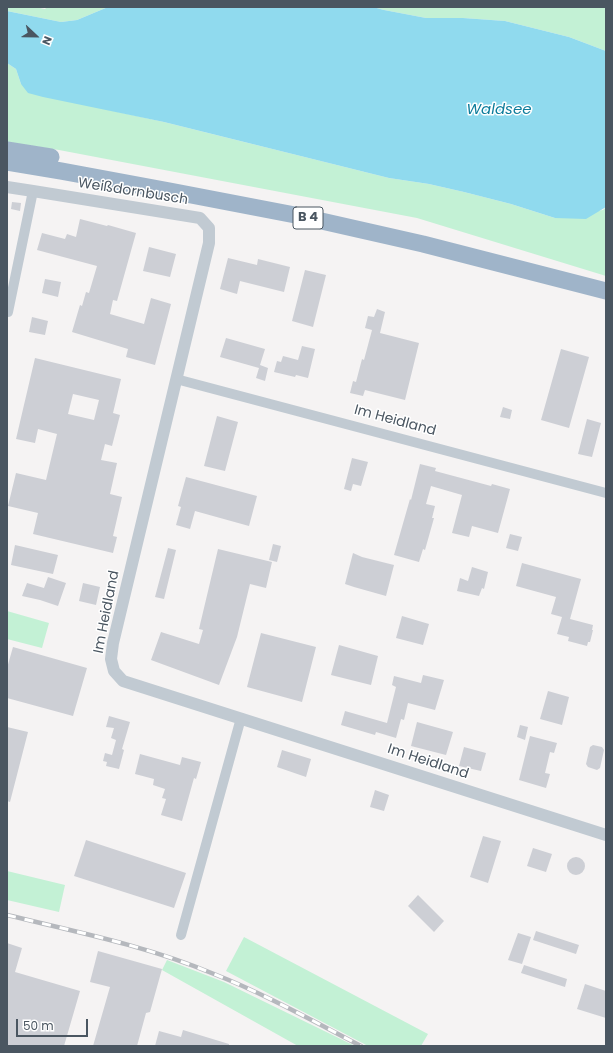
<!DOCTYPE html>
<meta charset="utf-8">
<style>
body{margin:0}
#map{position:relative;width:613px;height:1053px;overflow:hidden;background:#f5f3f3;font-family:Poppins,sans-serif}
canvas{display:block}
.frame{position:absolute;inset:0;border:8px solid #4a5661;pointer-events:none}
.north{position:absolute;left:16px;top:16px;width:40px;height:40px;-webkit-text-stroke:3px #fff;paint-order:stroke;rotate:112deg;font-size:11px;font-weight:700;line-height:16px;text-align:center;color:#4a5661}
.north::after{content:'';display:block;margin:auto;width:14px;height:18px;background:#4a5661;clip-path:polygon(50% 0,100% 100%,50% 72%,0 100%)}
.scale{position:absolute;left:16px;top:1019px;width:72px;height:18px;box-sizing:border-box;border:2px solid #4a5661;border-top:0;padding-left:5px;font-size:12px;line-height:14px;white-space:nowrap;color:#4a5661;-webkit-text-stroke:3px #fff;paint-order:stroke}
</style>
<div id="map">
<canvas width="613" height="1053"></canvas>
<div class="frame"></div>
<div class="north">N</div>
<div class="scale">50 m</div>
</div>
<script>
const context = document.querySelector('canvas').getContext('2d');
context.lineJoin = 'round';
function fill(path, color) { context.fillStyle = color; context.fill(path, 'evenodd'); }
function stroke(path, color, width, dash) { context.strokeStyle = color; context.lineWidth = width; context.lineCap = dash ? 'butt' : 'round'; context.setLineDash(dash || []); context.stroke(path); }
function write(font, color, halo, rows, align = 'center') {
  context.font = font + ' Poppins,sans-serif'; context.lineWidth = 3; context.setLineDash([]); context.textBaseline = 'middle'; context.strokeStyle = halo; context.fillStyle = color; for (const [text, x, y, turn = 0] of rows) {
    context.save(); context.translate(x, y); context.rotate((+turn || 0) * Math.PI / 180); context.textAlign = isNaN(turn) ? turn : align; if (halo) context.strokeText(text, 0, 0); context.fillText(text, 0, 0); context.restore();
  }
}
fill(new Path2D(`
 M7,7H35L45,9L47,7H108L77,20L61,22L7,11Z
 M373,7H606V51L569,37L505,21L463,18H426L384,10Z
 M7,63L16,69L21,84L109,110L164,122L389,178L429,184L464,192L511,204L555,218L603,210L606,207V276L417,218L59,150L7,142Z
 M7,611L49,623L42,648L7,639Z
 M7,871L65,885L59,912L7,900Z
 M244,937L428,1034L421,1046H368L226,971Z
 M167,960L224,982L355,1046H298L162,970Z`), '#c3f1d5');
fill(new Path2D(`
 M108,7H373L384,10L426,18H463L505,21L569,37L606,51V207L586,219L555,218L511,204L464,192L429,184L389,178L164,122L43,97L28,93L21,84L16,69L7,63V11L61,22L77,20Z`), '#90daee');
fill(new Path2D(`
 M12,202L21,203L20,211L11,209Z
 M80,219L107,226L108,225L136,233L117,301L113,300L110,314L144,324L151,298L171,304L155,365L126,357L128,349L72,332L80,305L82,306L86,292L89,293L97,266L37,250L42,233L65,239L67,234L76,237Z
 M149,247L176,254L170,277L143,271Z
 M228,258L257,265L258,259L290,267L284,292L240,281L237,294L220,289Z
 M305,270L326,275L313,327L292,321Z
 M45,279L61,282L58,297L42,293Z
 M377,309L385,312L380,333L419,343L405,400L365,390L363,396L350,393L353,381L356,382L362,359L364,360L372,330L365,328L368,316L374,317Z
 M32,317L48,321L45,335L29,332Z
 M226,338L265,349L260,365L268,368L265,381L256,378L259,368L220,357Z
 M302,346L315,349L308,378L296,375L295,377L274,372L277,361L281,362L283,356L298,360Z
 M561,349L589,357L569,428L541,420Z
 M35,358L121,379L113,413L120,415L112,446L105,444L101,460L117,463L110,494L122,497L113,536L117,537L113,553L33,534L38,513L8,506L16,473L46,480L57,434L38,429L35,443L16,439ZM73,394L99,400L94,420L68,414Z
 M503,407L512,410L510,419L500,417Z
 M217,416L238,422L225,471L204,466Z
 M587,419L601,423L592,457L578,454Z
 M352,458L368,462L361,486L353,484L351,491L344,489Z
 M420,464L436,468L435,471L491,486L492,484L510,489L498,533L472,526L469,537L452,533L462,495L431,486L426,504L435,506L432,518H434L425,550L423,549L419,562L394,555L410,499L411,500Z
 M186,477L257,496L249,526L195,511L190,529L176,525L181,507L178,506Z
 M510,534L522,537L518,551L506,548Z
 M273,544L281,546L277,562L269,560Z
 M15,545L58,555L53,574L11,565Z
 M168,548L176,550L164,599L155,597Z
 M218,549L272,562L266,588L250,584L237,637L219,685L151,660L161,632L199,644L203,630L199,629Z
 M353,553L362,557L394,565L386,596L354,587L345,584Z
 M522,563L581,579L570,619L593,625L592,630H593L590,642H588L587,646L568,641L569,637L557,634L562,617L551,614L556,597L516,586Z
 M472,567L488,572L484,589L482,588L479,596L457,591L460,578L468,581Z
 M48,577L66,583L58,606L40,600L22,596L27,583L44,588Z
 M83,583L100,587L96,605L79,601Z
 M402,616L429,624L423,645L396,638Z
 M261,633L316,647L302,702L247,687Z
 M339,645L378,656L371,685L331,675Z
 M13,647L87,668L73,716L7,698V668Z
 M423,675L444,680L435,710L408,703L404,720L401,719L396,738L376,732L375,735L341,725L345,711L387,723L396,687L392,685L394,676L421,683Z
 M548,691L569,697L562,725L540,719Z
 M109,716L130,722L122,749L124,750L119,769L106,766L107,762L103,761L105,753L112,755L116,740L111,738L114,728L106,727Z
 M417,722L453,732L446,755L411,746Z
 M520,725L528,727L525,740L517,737Z
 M7,727L28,732L10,802L7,801Z
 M530,736L557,743L554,753L550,752L545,773L550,774L546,788L519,780Z
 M593,745L602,747L604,750L600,768L597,770L588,767L586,764L590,747Z
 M464,747L486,753L481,771L459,766Z
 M282,750L311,759L306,777L277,767Z
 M140,754L180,765L182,757L201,762L196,779L194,778L182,821L161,815L166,799L162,798L165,789L153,785L154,779L135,774Z
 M375,790L389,795L384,811L370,807Z
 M483,836L501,841L488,883L470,877Z
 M86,840L186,873L174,908L74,876Z
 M533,848L552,854L546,872L527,866Z
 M567 866a9 9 0 1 1 18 0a9 9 0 1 1-18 0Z
 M418,895L444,921L434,932L408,906Z
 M536,931L579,945L576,954L533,940Z
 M518,933L531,937L522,964L508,960Z
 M7,943L22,948L15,972L80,991L64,1046H7Z
 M98,951L162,969L150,1012L146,1013L137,1046H93L110,987L90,982Z
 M524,965L567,979L565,987L521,973Z
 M585,984L606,991V1018L577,1009Z
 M183,1030L229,1044V1046H155L159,1031L181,1037Z`), '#cdcfd5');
stroke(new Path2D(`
 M7,312H8L33,191
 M176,379L606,493
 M181,935L241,718`), '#c1cad2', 10);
stroke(new Path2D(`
 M7,187L33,191L200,218L209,228V243L113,643L111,659L114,671L123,681L606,835`), '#c1cad2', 12);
stroke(new Path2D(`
 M7,150L51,157
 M7,162L61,171L170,191L295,215L423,244L606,291`), '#9fb4c9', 17);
const rail = new Path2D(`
 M7,915C77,932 147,946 214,974C265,994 313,1021 361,1046`);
stroke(rail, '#b5b8bd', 4.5);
stroke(rail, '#fff', 3, [9]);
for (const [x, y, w] of [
 [308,218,30]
]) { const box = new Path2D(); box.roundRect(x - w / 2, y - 11, w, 22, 3); context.fillStyle = '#fff'; context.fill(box); stroke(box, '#4a5661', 1); }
write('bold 13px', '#4a5661', null, [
 ["B 4",308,218]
]);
write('14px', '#4a5661', '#fff', [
 ["Weißdornbusch",133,192,9],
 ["Im Heidland",395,421,15],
 ["Im Heidland",107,612,-79],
 ["Im Heidland",428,762,18]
]);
write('italic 15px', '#0c7c9b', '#fff', [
 ["Waldsee",499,110]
]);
</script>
